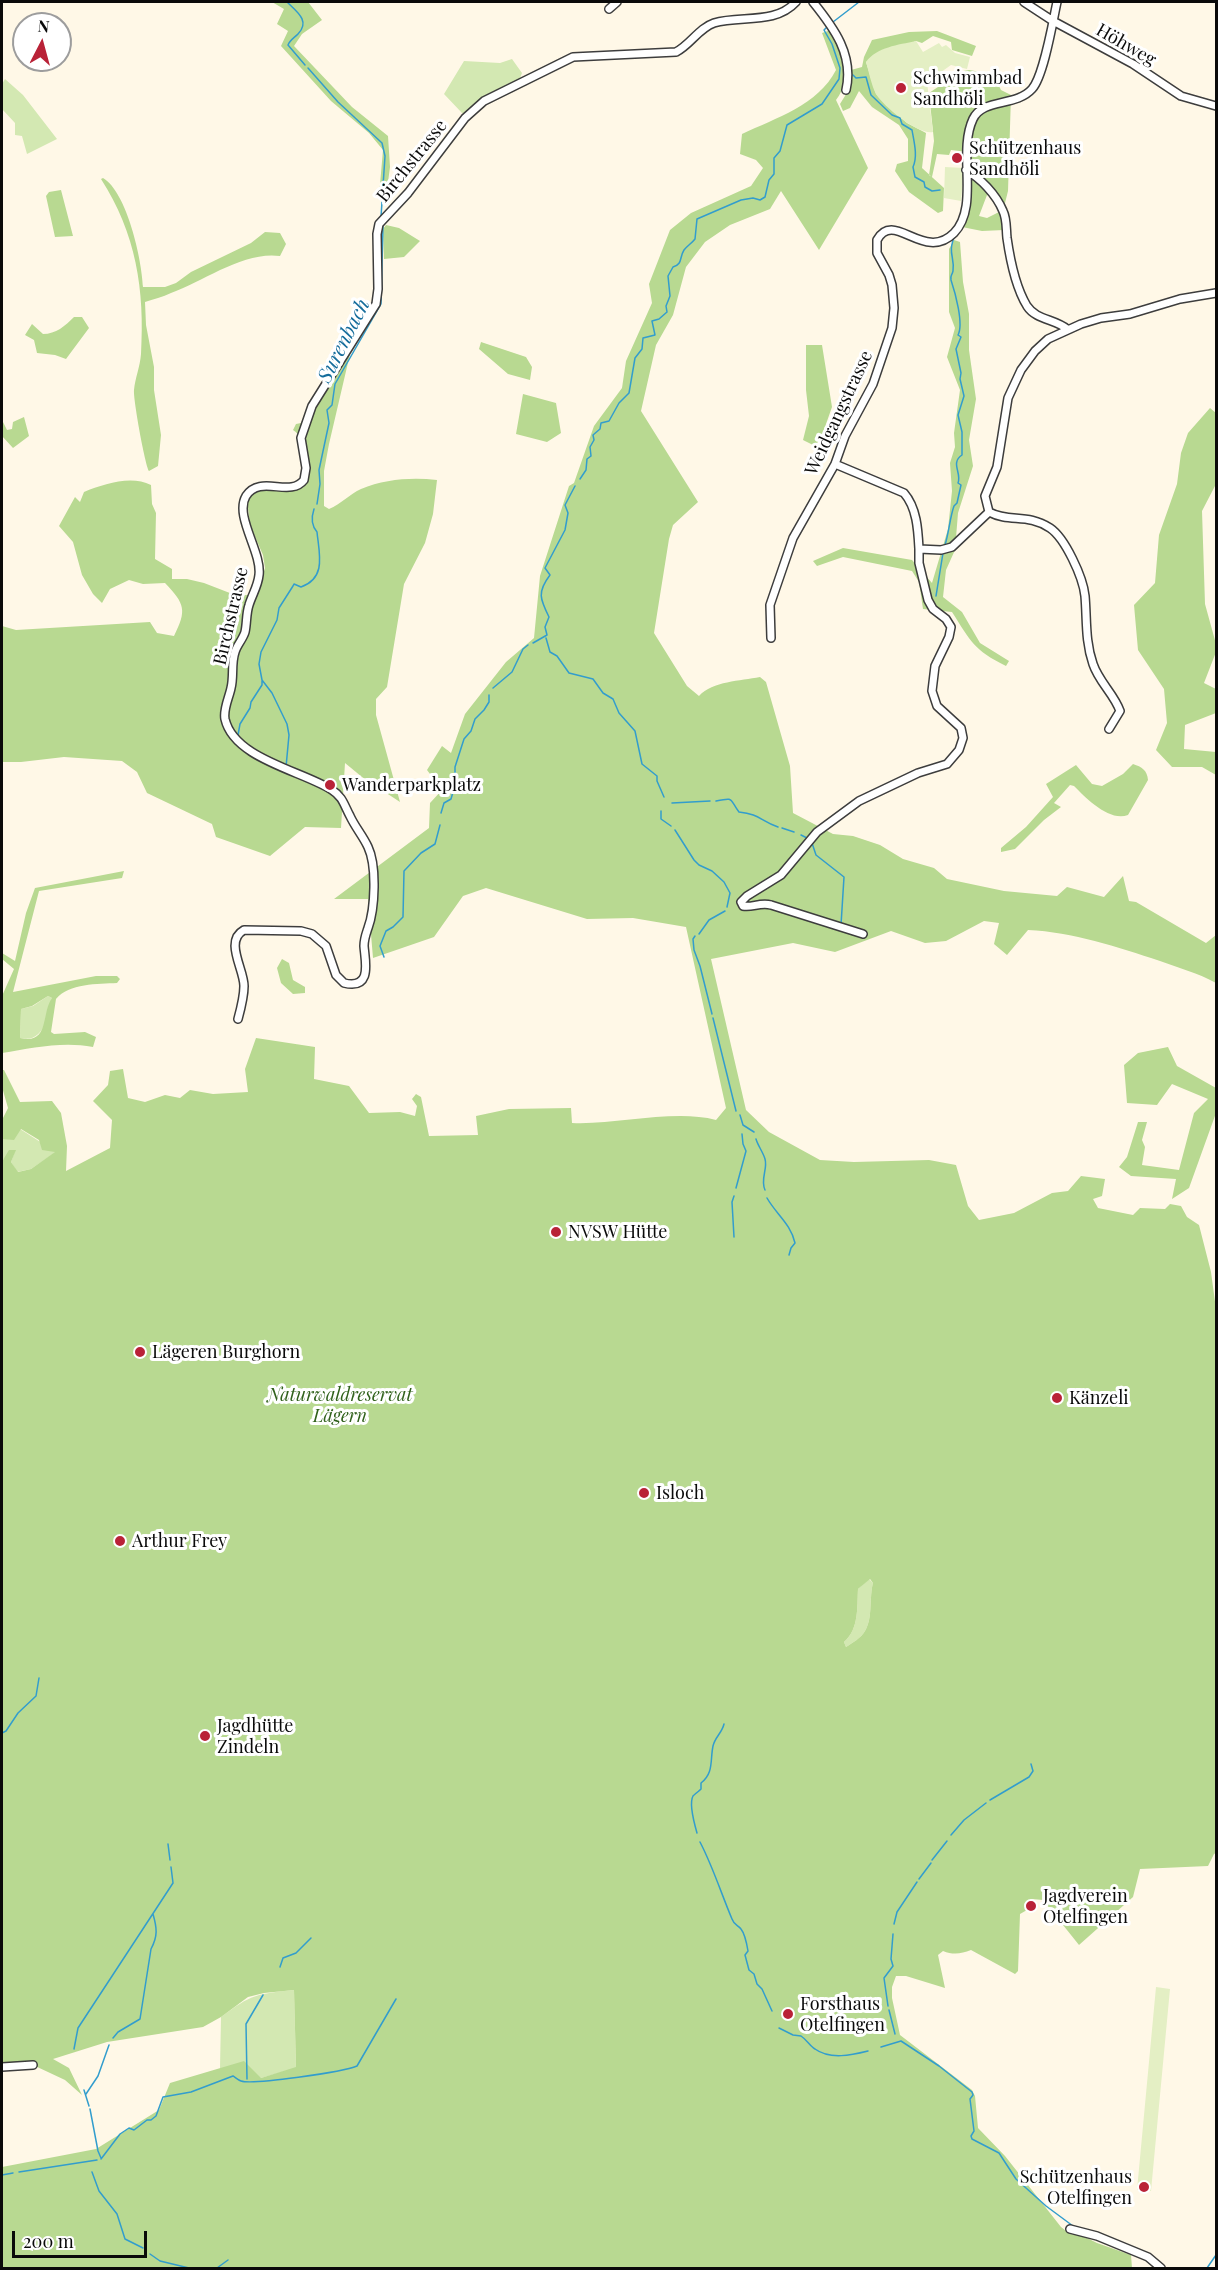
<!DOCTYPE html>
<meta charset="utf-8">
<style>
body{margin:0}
#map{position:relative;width:1218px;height:2270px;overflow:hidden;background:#fff8e7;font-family:"Playfair Display",serif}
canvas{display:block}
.frame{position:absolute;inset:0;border:3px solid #0a0a0a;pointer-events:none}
.north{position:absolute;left:12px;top:12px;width:60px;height:60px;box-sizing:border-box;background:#fff;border:2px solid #9d9d9d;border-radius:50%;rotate:6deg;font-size:16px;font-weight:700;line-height:24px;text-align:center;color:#0a0a0a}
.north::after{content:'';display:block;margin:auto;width:21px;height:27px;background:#b92237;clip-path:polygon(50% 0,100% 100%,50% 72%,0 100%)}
.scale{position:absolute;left:12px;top:2231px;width:135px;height:27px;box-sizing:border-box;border:3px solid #0a0a0a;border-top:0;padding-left:8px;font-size:18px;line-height:21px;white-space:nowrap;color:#0a0a0a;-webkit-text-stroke:4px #fff;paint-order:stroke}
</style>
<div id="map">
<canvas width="1218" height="2270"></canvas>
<div class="frame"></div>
<div class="north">N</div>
<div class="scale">200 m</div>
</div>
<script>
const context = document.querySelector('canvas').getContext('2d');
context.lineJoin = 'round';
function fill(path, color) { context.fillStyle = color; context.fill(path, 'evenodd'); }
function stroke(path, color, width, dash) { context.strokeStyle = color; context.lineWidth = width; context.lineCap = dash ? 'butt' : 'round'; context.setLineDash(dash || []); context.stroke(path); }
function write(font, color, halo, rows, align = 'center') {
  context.font = font + ' "Playfair Display",serif'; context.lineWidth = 6; context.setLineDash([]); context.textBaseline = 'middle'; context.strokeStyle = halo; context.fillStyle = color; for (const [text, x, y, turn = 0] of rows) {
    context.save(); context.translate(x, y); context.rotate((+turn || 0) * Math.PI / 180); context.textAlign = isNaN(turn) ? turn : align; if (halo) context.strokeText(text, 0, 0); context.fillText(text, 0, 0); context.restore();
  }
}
fill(new Path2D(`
 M512,59L522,73L518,83L467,114L462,113L444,94L464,61L500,63Z
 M5,79L23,95L57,139L27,154L22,136L15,135V123L2,109V84Z
 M48,996L52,998C47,1015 45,1044 20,1038L21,1009L33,1006Z
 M20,1129L56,1152L31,1169L17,1172L11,1162L15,1151L3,1160L2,1159V1139Z
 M869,1579L873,1583C869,1598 873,1618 865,1631C861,1638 852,1643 846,1647L844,1642C859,1629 857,1608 858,1589Z
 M294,1990L296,2068L261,2078L220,2068L221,2017C252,1994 256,1994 294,1990Z`), '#d3e8b2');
fill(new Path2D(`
 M272,2H308L322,20L302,34L294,46L352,107L388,136L390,167L386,197L379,196L383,150L369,133L331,101L281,46L288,31L277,24L284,9Z
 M831,30C842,53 854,77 836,100L868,168L819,250L781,191L770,209L730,225L705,242L686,267L673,315L656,345L641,411L698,502L673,525L669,539L654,633L687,686L699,696C713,681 740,681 760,677L766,682L790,766L793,813L833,834L853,836L880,845L903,859L934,868L947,879L1004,891L1057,896L1067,887L1104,897L1123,876L1129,901L1136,902L1206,943L1216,935V983C1198,973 1179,968 1160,961C1117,947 1073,932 1028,930L1007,955L994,944L999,923L984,921L946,941L925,943L891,931L835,952L793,943L711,959L746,1110L769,1132L820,1160L854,1162L929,1160L956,1165L968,1206L979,1220L1014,1213L1052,1193L1068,1191L1081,1176L1105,1179L1102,1196L1093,1199L1098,1208L1133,1215L1140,1208L1165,1209L1170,1204L1181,1206L1187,1217L1199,1225L1211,1272L1216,1309V1853L1214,1854L1208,1866L1140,1869L1133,1897L1079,1945L1043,1900L1032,1899L1024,1904L1027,1910L1020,1914L1018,1971L1015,1974L971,1950C961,1954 953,1955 943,1951L938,1955L945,1988L906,1976H896L892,1987V1998L900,2035L972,2090L975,2096L978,2128L1005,2156L1061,2227L1070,2234L1083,2236L1097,2243L1131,2255L1132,2268H2V2167L96,2149L159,2110L170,2083L244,2061L261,2078L296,2067L294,1990L264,1993L248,1997L221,2017L203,2027L107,2042L53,2059L69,2068L82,2095L65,2080L33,2065L2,2067V1159L3,1160L9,1150H16L11,1162L18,1172L31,1169L55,1152L42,1150L39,1140L21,1129L14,1140L2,1139V1120L8,1108L2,1087V1070H4L20,1102L52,1101L61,1113L67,1146L66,1171L110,1148L112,1120L93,1101L108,1085L110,1071L123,1069L128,1098L145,1102L165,1095L180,1098L190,1090L213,1094L248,1092L245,1069L256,1038L315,1047L314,1079L349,1086L369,1113L400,1112L415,1116L417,1106L412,1099L416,1094L421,1097L429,1136L478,1135L476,1116L509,1109L571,1108L572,1123C617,1125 674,1109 716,1120L726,1108L686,927L633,918L587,919L486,888L463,896L434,937L373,958L368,899H334L429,828L430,803L442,790L427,770L442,746L451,753L465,714L506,662L534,638L540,576L569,486L574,483L594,426L622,388L626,361L652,303L649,284L670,230L691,213L751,186L763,168L756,160L740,154L742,134C776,118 818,105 836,70L822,33ZM870,1579L873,1583C869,1598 873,1618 865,1631C861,1638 852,1643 846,1647L844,1642C859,1629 857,1608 858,1589Z
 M937,31L976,46L972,56L952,50L951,42L933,36L922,43L916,41L866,62L876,94L907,123L926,133L922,168L944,188L943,211L938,213L909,192L895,171L897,164L908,161V139L899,125L872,107L859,91L850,108L843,111L840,104L848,91L851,70L862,67L864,57L872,40L909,32Z
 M969,70L993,74L1001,90L1011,95L1008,191L1005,203L987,195L979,216L987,218L1001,211L1004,230L982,231L962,227L968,152L951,150L949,155L937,154L932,177L929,175L934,141L929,93L941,85V82L958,72Z
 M103,178C127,192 142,260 143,287H165L176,283L191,272L251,243L265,232L280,233L286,244L280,256C244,251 204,281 171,293C163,297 153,299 145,302L146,325L154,367V390L161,435L158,466L149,471C145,464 133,399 134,390C135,378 140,367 141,354C145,290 136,233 101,179Z
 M61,190L73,236L55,237L46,196L49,192Z
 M386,225L399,228L420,241L404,257L384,259L383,229Z
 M954,240L960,242L963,282L969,314V350L976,399L969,440L973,466L958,513L955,550L946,570L943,597L962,612L980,643L1009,661L1006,666C974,650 971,642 952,612L923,609L919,582L912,571L843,557L817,566L813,561L843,548L912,560L932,583L948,529L952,491L950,463L955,447L954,433L960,390L947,357L955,328L949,312V249Z
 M74,317H82L89,328L66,359L55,355L37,353L34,340L25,335L32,324L43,334C56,334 65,326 74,317Z
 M481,342L526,357L532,367L530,380L508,374L479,349Z
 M806,345H822L832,407L820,441L813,445L803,440L809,416L806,390Z
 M346,353L350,354L329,444L324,471V506L329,509C341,504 350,494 361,489C385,479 412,477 437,480L433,514L425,543L404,584L387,687L376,699V715L400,802L362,777L345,763L341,828L305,827L270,856L216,837L212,824L147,793L137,772L122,761L64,757L21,762H2V626L16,630L150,622L157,633L174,636C187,610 185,604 165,583L143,584L129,580L110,589L102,603L93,594L82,575L73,542L59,526L75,497L80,502L84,492C104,484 131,475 151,485L152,504L156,513L155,559L172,569V579H187L204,583L235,595H256L265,568L263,555L250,525L247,499L258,488L293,485L304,477C303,463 307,438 293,430L296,424L301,423L310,402L318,398Z
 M523,394L556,403L561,433L547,442L516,434Z
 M1210,408L1216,413V484L1202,511L1205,604L1216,644V652L1204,683L1216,689V713L1185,725L1184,749L1216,752V775L1202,767H1172L1156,750L1167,723L1164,689L1138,650L1134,605L1155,583L1159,535L1177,484L1181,453L1188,433Z
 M24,417L29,436L13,448L2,436V424L3,422L7,430L12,429L13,422Z
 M1133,764C1142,767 1147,770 1148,780L1128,815C1109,822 1086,798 1074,786L1070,785L1054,803L1061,807L1044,820L1015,849L1001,852V848L1026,827L1053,797L1046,784L1076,765L1092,784L1102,786L1123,774Z
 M124,871L122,878L39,891L13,992L96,976H117L120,979L117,983C98,984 69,983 56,999L51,1032L54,1034L85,1032L96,1037L93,1047C63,1041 32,1048 2,1053V996L14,969L2,959V953L15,961L26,913L35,888ZM48,996L52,998C41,1013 50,1045 20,1038L21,1009L32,1006Z
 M282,959L289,963L293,980L305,987V993L293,994L281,983L277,968Z
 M1168,1047L1177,1066L1216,1088V1113L1189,1188L1172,1199L1176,1179L1131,1176L1119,1167L1127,1157L1138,1122H1147L1142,1140L1145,1147L1142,1165L1179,1170L1194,1113L1208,1099L1172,1084L1157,1105L1127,1103L1124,1065L1138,1053Z`), '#b8d991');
fill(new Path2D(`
 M916,41L923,52L939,43L942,47L946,45L955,53L970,57L967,69L951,65L927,82L933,132C918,135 884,107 876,94C871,84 869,72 866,62C877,47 898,45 916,41Z
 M945,167L964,168L961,201L944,198Z
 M1156,1987L1170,1989L1151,2191L1137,2190Z`), '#e4efc4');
stroke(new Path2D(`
 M287,2C296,11 311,21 298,34C294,38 290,40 288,45L305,65
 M833,22L859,2
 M308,68L338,102L382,143L385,156L381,217
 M853,75L856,78L866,77L871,95L892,115L900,118L902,124L912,130C914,142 918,156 913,167L915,177L924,182L925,187L932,191L940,190
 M580,479L586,470L587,459L591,456L590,447L594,440L593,435L600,429L601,423L609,421L619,403L629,393L635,358L642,349L643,338L655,335L652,321L659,319L667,312L666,306L670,296L668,276L673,267C683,264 679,258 684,250C687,246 692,243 695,239L697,219L741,200L753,198L760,200L765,197L769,180L774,174V158L780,151L787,125L822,104L839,79L840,68L832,44L824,30L828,26
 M317,504L320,484L319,470L329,423L327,410L332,405L335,384L381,304L383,225
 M945,545C949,532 950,517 954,506L957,503L961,485L958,483C962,473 950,463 962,455V432L958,415L964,396L960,379L961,373L956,349L961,337L958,335C964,324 955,292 951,280C950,275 952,276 953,271C955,256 947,254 955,235
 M936,596L943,553
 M546,638L550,652L557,656L569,673L593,679L603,693L613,699L619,713L635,731L642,764L657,776V781L664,797
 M533,643L547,635L545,627L549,617C540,599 537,592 550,575L545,568L565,530L568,513L565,505L575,486
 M493,688L512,672L523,649L528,645
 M238,735L240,724L250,708L251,702L262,685V681
 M286,767L289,735L287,724L272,693L262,680L259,664L261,652L277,620L279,608L293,586L294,584L301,587C327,578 319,553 317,532C311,525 311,518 314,509
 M716,801C735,797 729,799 739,812C760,814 760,821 778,827
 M672,803L710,801
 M661,811V819L671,826
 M441,813L444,803L451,799L455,785V767L464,739L471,731L475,719L484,710L489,702V695
 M782,828L794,832
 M675,830L694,860L699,865L712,871L724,882L730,893L727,907
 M801,835L807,838
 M812,843L816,855L844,877L841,925
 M699,934L709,920L725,911
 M695,936L693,939L694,950L700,966L712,1014
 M384,957L380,946L386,931L393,927L403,917L404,871L421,853L435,844L440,825
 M713,1018L736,1111
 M740,1115L743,1125L754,1132
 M756,1139C758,1146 763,1152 765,1159C768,1169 760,1179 765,1190
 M736,1188L746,1151L743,1144L742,1134
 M767,1198C776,1214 791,1224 795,1243L791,1248L789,1255
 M734,1237L732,1202L734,1196
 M2,1733L6,1731L18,1713L36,1696L39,1678
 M990,1800L1029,1777L1033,1771L1031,1764
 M697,1833C695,1826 689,1803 693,1796C694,1795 700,1790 701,1789V1783C714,1773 710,1760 713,1746C715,1737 722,1733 724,1724
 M951,1835L964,1820L986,1803
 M700,1842C713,1867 721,1893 732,1919C734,1925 738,1925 741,1929C745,1934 747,1945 748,1951L745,1955L749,1970L754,1974L757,1984L762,1989L772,2011
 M168,1844L170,1860
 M932,1860L947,1841
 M919,1879L931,1863
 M894,1924L897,1912L917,1882
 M280,1967L283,1958L296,1953L311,1938
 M888,2006L884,1978L893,1966L891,1959L893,1934
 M889,2010L895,2034
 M779,2028L793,2035L801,2036C807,2040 810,2046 815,2049C830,2060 852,2055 868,2051
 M113,2038L118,2032L140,2019L151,1949C158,1936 157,1928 153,1914
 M881,2047L901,2041L939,2066L972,2092L973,2095L970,2099L974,2131L971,2136L972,2139L999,2153L1016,2179L1046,2206L1073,2226
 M74,2049L78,2028L173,1883L171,1867
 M247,2079L246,2024L263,1995
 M84,2090L89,2106
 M86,2094L98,2076L109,2045
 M90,2109L98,2151L101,2158
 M101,2159L120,2134L129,2128L134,2130L147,2120H151L156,2116L163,2097L191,2092L233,2076C235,2077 238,2080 241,2081C253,2085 343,2072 357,2066L396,1999
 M19,2172L97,2160
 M92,2172L99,2191L117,2214L125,2239L143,2248
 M2,2175L13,2173
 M150,2254L160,2261L189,2268
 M217,2268L228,2260
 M1207,2268L1216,2255`), '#329dcd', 1.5);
const minor = new Path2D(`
 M813,2C834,28 854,55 846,90
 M1024,2L1053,21L1133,64L1181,96L1216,106
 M609,9L617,2
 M966,170C980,178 996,194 1003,211C1007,219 1006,229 1007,238C1010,259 1016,288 1027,306C1036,320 1055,319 1067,329
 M835,464L904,493C917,508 918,530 919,549
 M989,512L985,496L997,467L1008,398L1021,370L1035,351L1048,339L1081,324L1101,318L1130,314L1180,299L1216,293
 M989,512C1010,523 1027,513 1050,528C1065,538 1083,577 1085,596C1087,619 1085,641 1093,664C1099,682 1114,694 1120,711L1109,729
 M771,638L770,605L793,538L835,464L845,436L873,384L892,328L894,308L892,285L889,275L877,253V240C894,209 924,263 954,233C980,206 957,153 973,119C983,98 1016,107 1032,89C1044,76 1053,20 1057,2
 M863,934L771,905C760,902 752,908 743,906L741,902L747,896L781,875L817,832L859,801L918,773L947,764L959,750L963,738L961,728L937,706L932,691L935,666L949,637L951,627L946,619L933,609L928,600L919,563V549L941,550L952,547L989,512
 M238,1019C241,1008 244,997 244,986C244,969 224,941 244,930L301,931L312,934L326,946L336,975L344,983C373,990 365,961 364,946C364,939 366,934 368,928C375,909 377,866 368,847C363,836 355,827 350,816C344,805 343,797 332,790C303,771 234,759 225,719C223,709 229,698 231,688C234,677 231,663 235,652C237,645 243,639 245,632C247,623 246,614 249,605C252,595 258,586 259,575C262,552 234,516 246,496C260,474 290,498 304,480L306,468L301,438L312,406L376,304L378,289L377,234L379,224L408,193L465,118L484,101L573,57L676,52C690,45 699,28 714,23C741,15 775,25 796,2
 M2,2067L33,2065
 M1070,2229L1097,2236L1148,2257L1161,2268`);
stroke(minor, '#3d3d3d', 10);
stroke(minor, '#fff', 7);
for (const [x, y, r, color] of [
 [901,88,6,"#b92237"],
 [957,158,6,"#b92237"],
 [330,785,6,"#b92237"],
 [556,1232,6,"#b92237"],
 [140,1352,6,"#b92237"],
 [1057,1398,6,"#b92237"],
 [644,1493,6,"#b92237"],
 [120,1541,6,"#b92237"],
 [205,1736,6,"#b92237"],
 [1031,1906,6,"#b92237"],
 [788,2014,6,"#b92237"],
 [1144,2187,6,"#b92237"]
]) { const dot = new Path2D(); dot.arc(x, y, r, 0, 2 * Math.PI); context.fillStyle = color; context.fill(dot); stroke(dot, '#fff', 2); }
write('18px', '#0a0a0a', '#fff', [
 ["Höhweg",1126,45,30],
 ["Birchstrasse",412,161,-51],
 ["Weidgangstrasse",839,413,-65],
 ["Birchstrasse",231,616,-77]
]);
write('18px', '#0a0a0a', '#fff', [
 ["Schwimmbad",913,78],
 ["Sandhöli",913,99],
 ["Schützenhaus",969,148],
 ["Sandhöli",969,169],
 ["Wanderparkplatz",342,785],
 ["NVSW Hütte",568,1232],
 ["Lägeren Burghorn",152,1352],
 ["Känzeli",1069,1398],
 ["Isloch",656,1493],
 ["Arthur Frey",132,1541],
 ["Jagdhütte",217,1726],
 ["Zindeln",217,1747],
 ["Jagdverein",1043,1896],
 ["Otelfingen",1043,1917],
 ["Forsthaus",800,2004],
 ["Otelfingen",800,2025],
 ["Schützenhaus",1132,2177,"right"],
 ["Otelfingen",1132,2198,"right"]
], 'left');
write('italic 18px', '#30611b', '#fff', [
 ["Naturwaldreservat",340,1395],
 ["Lägern",340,1416]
]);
write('italic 20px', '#146c9b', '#fff', [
 ["Surenbach",344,341,-63]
]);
</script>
